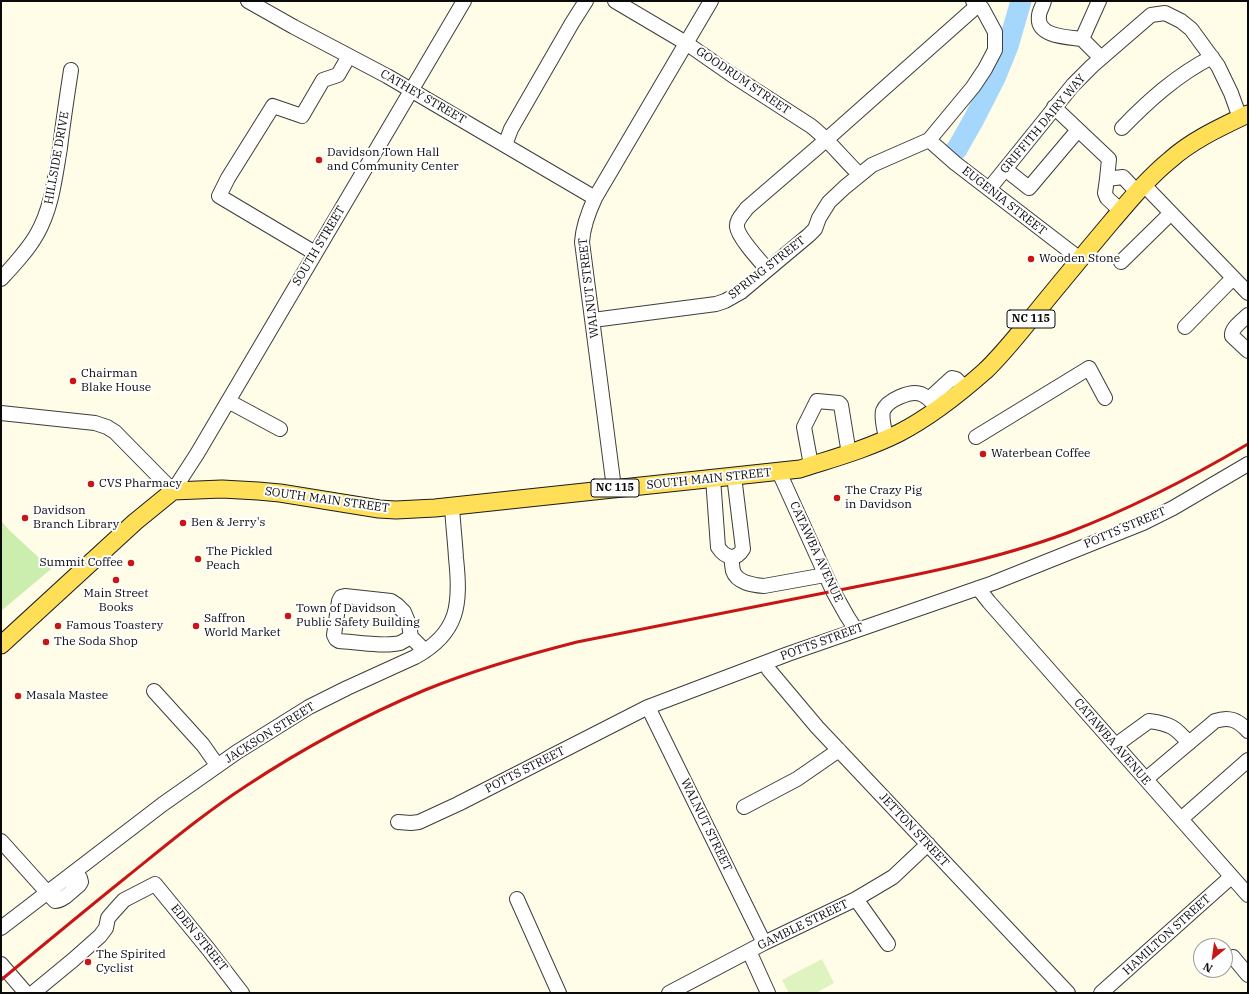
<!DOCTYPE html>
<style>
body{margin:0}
#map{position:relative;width:1249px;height:994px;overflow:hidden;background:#fffce7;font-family:"IBM Plex Serif",serif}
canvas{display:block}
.frame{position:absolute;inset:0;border:2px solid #0a0a0a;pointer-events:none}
.north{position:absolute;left:1193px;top:938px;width:40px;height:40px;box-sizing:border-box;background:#fff;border:1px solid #9d9d9d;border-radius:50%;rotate:209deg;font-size:11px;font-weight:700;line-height:16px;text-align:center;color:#0a0a0a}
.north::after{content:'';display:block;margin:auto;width:14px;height:18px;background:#c71615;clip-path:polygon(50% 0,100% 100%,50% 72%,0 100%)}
</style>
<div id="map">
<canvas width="1249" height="994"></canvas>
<div class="frame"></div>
<div class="north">N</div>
</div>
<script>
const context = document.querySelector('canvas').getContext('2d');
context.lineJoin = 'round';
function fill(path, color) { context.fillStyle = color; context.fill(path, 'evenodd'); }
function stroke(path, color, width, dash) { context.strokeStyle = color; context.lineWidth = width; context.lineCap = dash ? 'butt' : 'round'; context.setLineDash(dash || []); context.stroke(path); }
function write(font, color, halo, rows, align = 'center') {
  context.font = font + ' "IBM Plex Serif",serif'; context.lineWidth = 4; context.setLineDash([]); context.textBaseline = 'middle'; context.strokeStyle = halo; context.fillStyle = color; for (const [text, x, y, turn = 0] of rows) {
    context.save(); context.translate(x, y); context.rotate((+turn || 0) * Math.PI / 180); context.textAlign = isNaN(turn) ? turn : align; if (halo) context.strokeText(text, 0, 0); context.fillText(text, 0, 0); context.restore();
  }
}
fill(new Path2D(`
 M1,521L9,530L51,569L1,611Z`), '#cbedad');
fill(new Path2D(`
 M822,959L834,983L816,993H789L782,980Z`), '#dff3c0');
stroke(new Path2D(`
 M954,152L957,149L974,119L995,78L1008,46L1021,1`), '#a5d7fd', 21);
const minor = new Path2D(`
 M248,1L294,27L387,76L595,198
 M615,1L686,43L732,75L811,126C829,140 843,159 860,175
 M1044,1C1043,6 1039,11 1039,16C1036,37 1068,37 1082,39
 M1082,39L1099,1
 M1082,39L1101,58
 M1054,107L1109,159L1107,179
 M1122,128C1149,100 1177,75 1212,57
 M929,140L955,163L1080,259
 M505,145L511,129L572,23L586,1
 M1005,169L1029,188L1078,130
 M1144,185L1248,293
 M989,189L1073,85L1092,66L1151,15L1165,13L1181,21L1191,29L1218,66L1231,93L1240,118
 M1121,211L1107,198L1105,193L1107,179L1123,177L1137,192
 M315,253L219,196L228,178L273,106L302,116L323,80L338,75L349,56
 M1121,262L1171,213
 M767,269C760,261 738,237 737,227C736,220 743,214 747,208L826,140L978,5
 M1,279C14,265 28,250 37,234C52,208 55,177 60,148C63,122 67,96 71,70
 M1248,315C1242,321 1231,328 1232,336L1248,351
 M593,320L716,304L725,301L741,292L809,235L815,229L819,218L829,202L845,187L872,165L929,140L973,87L985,69L995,50V32L982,8L973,1
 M1185,327L1233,278
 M929,399L952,378L956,379L965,388
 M228,401L280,429
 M1,413L95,423L107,427L115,432L173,491L197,454L464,1
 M976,437L1089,368L1105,398
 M886,439C885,430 881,419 883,411C887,400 911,390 921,394C928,397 933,403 938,408
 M811,465L804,427L817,401L839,403L841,405L849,454
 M779,472L833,591L847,616L856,630
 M713,478L718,547C725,558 736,561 743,549L734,476
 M614,488L582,242C583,226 588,213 595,198L711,1
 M731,557C732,561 732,566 733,571C737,583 753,585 764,586L825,575
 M978,588L989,602L1248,895
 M411,637C407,639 404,641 400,643C385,647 355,642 339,641L336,639L334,635L339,601L341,597L345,596L391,601L397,605L404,612L409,624L411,637L425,651
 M765,663L769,670L817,727L1068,993
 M154,691L203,745L217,765
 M648,707L764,943
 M1116,745L1149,721C1171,724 1175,727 1189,743
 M1146,779L1215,721C1229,716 1238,720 1248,731
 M744,807L797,779L839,750
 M1181,819L1248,760
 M398,822L411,823L419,822L458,804L648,707L788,654L993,583L1143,523L1173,508L1248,464
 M1,841L55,901C63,901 73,890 79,885L81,882L80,878L75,872
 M517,899L559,993
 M856,899L888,944
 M1,928L163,804L237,752L309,707L347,688L415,657C459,633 461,604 456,558C455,541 453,524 452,507
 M749,951L768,993
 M1233,957L1248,975
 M1,964L26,993
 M33,993L73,960L100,936L106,928L108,918L114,911L124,900L155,884L209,950L242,993
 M669,993L764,943L856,899L893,877L928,844
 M1101,993L1231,877`);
const major = new Path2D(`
 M1,645L135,522L173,491L222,489L258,491L280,493L379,509L396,510L435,508L800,469C834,458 867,449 899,433C930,417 959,394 985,371C1003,354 1019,333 1035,314C1060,283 1086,252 1112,221C1130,200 1148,178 1170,160C1192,140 1221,127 1248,114`);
stroke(minor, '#3d3d3d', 16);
stroke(major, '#1b1b1b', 19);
stroke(minor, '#fff', 14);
stroke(major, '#ffdf57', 17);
stroke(new Path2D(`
 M1,980C42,946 83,912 124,879C164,847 203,814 246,786C302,749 363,716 425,690C474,670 526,655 577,642C659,626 742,609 824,593C906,577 989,562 1067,533C1130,509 1190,478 1248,444`), '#c71615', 3);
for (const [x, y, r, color] of [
 [319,160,4,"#c71615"],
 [1031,259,4,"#c71615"],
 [73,381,4,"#c71615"],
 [983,454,4,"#c71615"],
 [91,484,4,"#c71615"],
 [837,498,4,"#c71615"],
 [25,518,4,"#c71615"],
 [183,523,4,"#c71615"],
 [198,559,4,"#c71615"],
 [131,563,4,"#c71615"],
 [116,580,4,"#c71615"],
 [288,616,4,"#c71615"],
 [58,626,4,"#c71615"],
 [196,626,4,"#c71615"],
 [46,642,4,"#c71615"],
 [18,696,4,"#c71615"],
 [88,962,4,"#c71615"]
]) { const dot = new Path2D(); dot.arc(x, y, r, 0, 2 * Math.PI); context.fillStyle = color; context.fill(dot); stroke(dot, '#fff', 1.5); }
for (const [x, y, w] of [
 [1031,319,48],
 [615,488,48]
]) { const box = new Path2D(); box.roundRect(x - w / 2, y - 9, w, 18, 3); context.fillStyle = '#fff'; context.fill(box); stroke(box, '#0a0a0a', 1); }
write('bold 11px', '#0a0a0a', null, [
 ["NC 115",1031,319],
 ["NC 115",615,488]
]);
write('12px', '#0a0a0a', '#fff', [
 ["GOODRUM STREET",743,81,34],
 ["CATHEY STREET",423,97,30],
 ["GRIFFITH DAIRY WAY",1043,124,-50],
 ["HILLSIDE DRIVE",57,158,-80],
 ["EUGENIA STREET",1004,201,38],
 ["SOUTH STREET",319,246,-59],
 ["SPRING STREET",767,268,-38],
 ["WALNUT STREET",589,288,-97],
 ["SOUTH MAIN STREET",709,479,-6],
 ["SOUTH MAIN STREET",327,500,8],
 ["POTTS STREET",1125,528,-23],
 ["CATAWBA AVENUE",816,552,65],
 ["POTTS STREET",822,642,-20],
 ["JACKSON STREET",270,733,-32],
 ["CATAWBA AVENUE",1112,742,49],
 ["POTTS STREET",525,770,-27],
 ["WALNUT STREET",706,825,64],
 ["JETTON STREET",914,830,47],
 ["GAMBLE STREET",803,925,-26],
 ["HAMILTON STREET",1167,935,-42],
 ["EDEN STREET",199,938,51]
]);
write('12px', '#0a0a0a', '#fff', [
 ["Davidson Town Hall",327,153],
 ["and Community Center",327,167],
 ["Wooden Stone",1039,259],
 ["Chairman",81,374],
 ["Blake House",81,388],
 ["Waterbean Coffee",991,454],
 ["CVS Pharmacy",99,484],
 ["The Crazy Pig",845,491],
 ["in Davidson",845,505],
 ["Davidson",33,511],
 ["Branch Library",33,525],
 ["Ben & Jerry's",191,523],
 ["The Pickled",206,552],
 ["Peach",206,566],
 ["Summit Coffee",123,563,"right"],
 ["Main Street",116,594,"center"],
 ["Books",116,608,"center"],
 ["Town of Davidson",296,609],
 ["Public Safety Building",296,623],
 ["Saffron",204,619],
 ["World Market",204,633],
 ["Famous Toastery",66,626],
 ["The Soda Shop",54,642],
 ["Masala Mastee",26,696],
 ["The Spirited",96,955],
 ["Cyclist",96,969]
], 'left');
</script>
